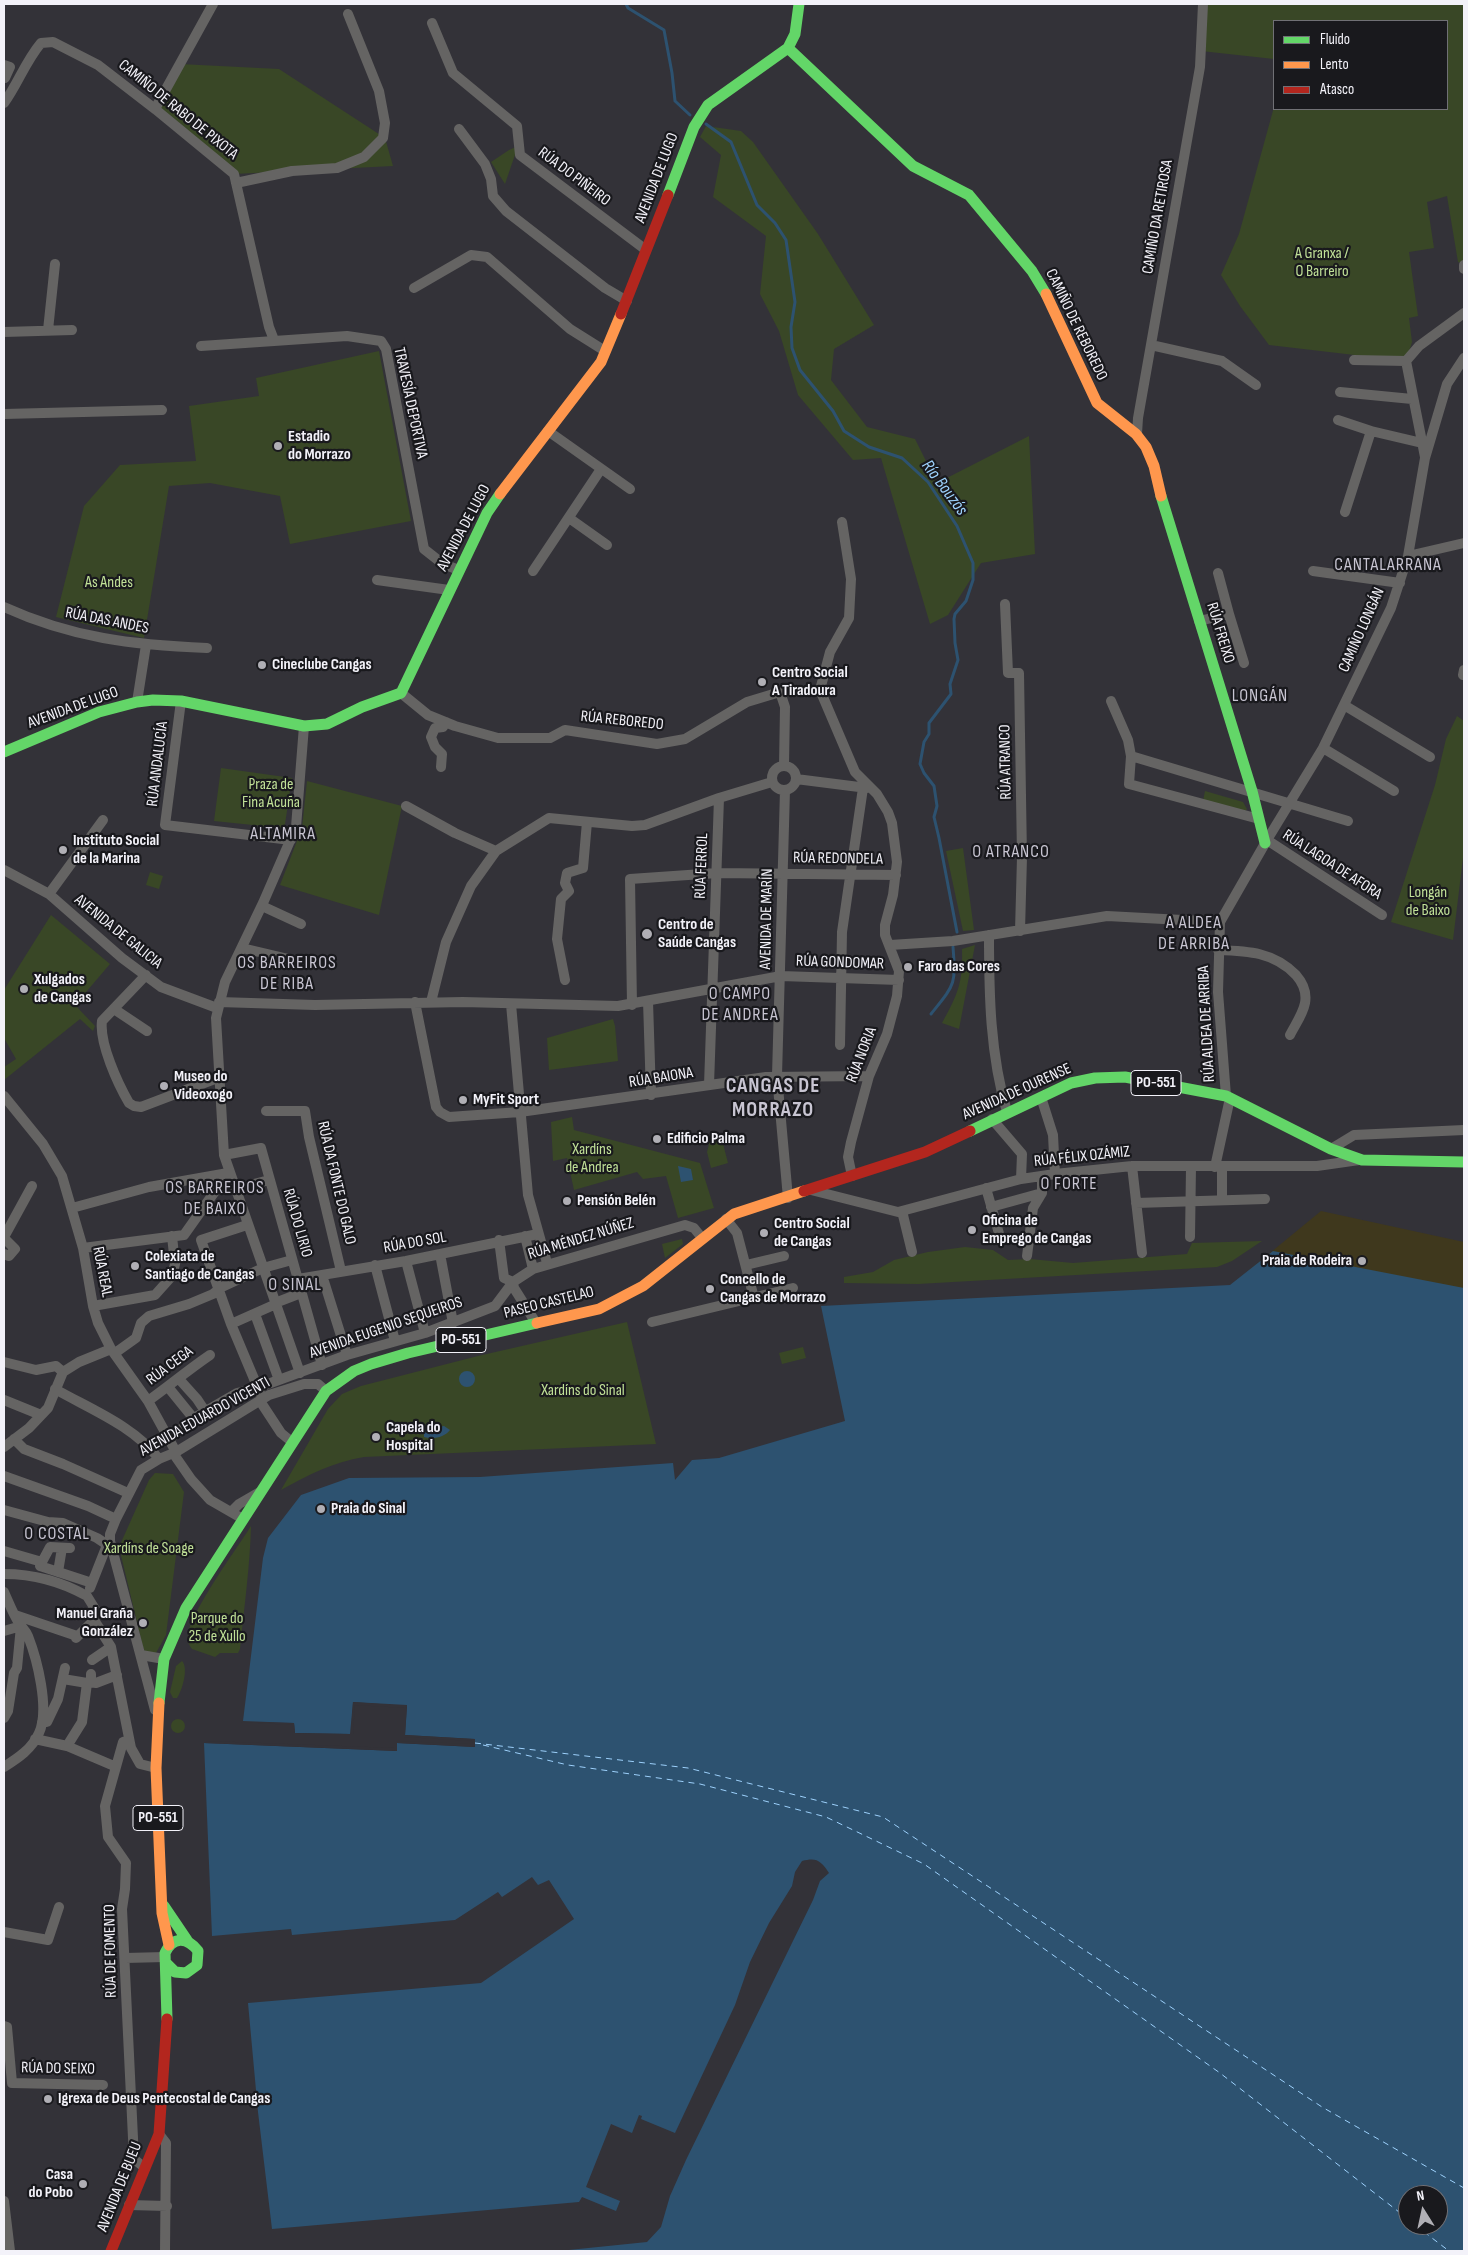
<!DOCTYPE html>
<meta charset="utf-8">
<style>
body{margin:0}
#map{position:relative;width:1468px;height:2255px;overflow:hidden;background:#333238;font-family:"Sofia Sans Condensed",sans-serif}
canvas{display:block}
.frame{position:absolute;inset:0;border:5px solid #f3f2f9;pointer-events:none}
.legend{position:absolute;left:1273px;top:20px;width:175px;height:90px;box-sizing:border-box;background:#19191d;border:1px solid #707075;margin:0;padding:6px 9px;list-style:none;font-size:15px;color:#f3f2f9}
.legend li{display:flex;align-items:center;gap:10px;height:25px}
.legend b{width:25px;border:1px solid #707075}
.north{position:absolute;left:1398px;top:2185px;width:50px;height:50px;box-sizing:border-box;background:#19191d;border:1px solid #707075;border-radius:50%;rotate:350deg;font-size:14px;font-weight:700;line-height:20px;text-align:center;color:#f3f2f9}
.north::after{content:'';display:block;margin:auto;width:18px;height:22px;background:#b0afb5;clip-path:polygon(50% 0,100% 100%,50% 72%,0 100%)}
</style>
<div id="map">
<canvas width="1468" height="2255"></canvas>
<div class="frame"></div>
<ul class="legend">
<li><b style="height:6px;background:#63d668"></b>Fluido</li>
<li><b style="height:6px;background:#ff974d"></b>Lento</li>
<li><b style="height:6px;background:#b3261e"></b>Atasco</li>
</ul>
<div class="north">N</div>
</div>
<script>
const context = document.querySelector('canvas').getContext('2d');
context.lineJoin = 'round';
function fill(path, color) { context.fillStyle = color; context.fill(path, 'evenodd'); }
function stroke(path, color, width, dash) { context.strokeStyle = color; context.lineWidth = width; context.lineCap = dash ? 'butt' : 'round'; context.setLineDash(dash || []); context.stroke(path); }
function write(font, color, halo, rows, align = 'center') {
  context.font = font + ' "Sofia Sans Condensed",sans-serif'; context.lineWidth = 4.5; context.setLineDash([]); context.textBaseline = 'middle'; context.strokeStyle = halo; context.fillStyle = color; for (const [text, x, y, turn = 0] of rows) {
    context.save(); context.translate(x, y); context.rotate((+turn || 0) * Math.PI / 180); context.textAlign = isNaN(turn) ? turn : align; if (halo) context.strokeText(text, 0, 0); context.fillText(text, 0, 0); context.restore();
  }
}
fill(new Path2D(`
 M1203,4H1464V264L1458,262L1447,196L1427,202L1434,248L1409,252L1418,316L1409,318L1412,342L1406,361L1269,345L1240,306L1221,275L1239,234L1274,107L1447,109V21H1274V59L1201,51Z
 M180,64L279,69L385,138L393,166L234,174L155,109Z
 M706,126L741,131L753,142L818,234L874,325L834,349L831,380L867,427L915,439L937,483L1029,436L1035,554L981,563L948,615L930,624L881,458L853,460L798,395L779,331L760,294L766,236L713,197L721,155L700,137Z
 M518,146L505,184L491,162L509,150Z
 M379,351L411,521L290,544L280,496L210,483L169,486L144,638L56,617L84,506L120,465L196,461L189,406L259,396L256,378Z
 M1457,716L1464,721V850L1453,940L1391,922L1435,785L1446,739Z
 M221,768L292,778L285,824L282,828L214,821Z
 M307,781L402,806L379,915L280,885L302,828Z
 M1205,791L1243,802L1247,809L1245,812L1203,801Z
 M963,848L974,930L963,931L946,851Z
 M150,872L163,876L159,889L146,885Z
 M51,915L110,964L75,1005L95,1026L93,1031L80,1019L4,1080V1067L16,1059L4,1038V990Z
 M975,945L959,1029L942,1023C958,994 963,983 962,949Z
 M613,1019L615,1026L618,1061L549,1070L547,1038Z
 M572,1117L574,1130L700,1163L714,1208L678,1218L666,1176L643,1179L637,1172L574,1190L567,1158L553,1161L551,1122Z
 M712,1133L721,1136L728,1163L711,1168L707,1152Z
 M682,1239L683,1244L665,1258L662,1244Z
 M1262,1241L1232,1261L1217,1267L918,1284L844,1283V1277L873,1272L894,1260L928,1252L965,1247L993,1250L1008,1260L1030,1259L1073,1263L1187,1254L1192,1243Z
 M627,1322L656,1444L364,1457C333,1462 308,1475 281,1490L328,1409L342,1394L361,1386L478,1356Z
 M803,1347L806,1358L782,1364L779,1353Z
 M155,1473L173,1474L184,1492L166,1635L156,1653L145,1652L143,1647L119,1547L149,1480Z
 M251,1526C250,1567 244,1608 240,1649L238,1653H220L215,1657L192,1649C189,1645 187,1641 188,1635C191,1611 236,1550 251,1526Z
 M182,1661C189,1668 182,1691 177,1698H173L170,1692L176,1666Z
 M171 1726a7 7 0 1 1 14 0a7 7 0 1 1-14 0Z`), '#394726');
fill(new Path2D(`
 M1321,1211L1464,1242V1318L1248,1271Z`), '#3f381d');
fill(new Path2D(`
 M678,1166L691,1169L693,1180L681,1182Z
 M1273,1251L1464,1288V2251H559L647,2242L661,2227L670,2196L686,2160L813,1900L820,1881L829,1873C821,1861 817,1857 802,1861L795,1872L792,1886L769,1923L750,1962L735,2005L675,2133L641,2119L642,2116L639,2115L632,2133L611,2124L586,2187L620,2201L616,2211L582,2197L579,2202L272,2229L258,2112L248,2003L481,1983L574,1919L549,1880L538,1885L532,1877L502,1897L498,1892L455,1920L292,1935L291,1929L212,1936L204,1743L397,1751V1743L475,1747L474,1739L405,1735L407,1706L353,1702L351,1734L295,1733L294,1723L243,1721L263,1558L268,1538L301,1495L349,1478L480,1477L673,1463L675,1480L692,1460L719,1458L845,1421L821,1306L1230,1285ZM1408,2195H1438V2225H1408Z
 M459 1379a8 8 0 1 1 16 0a8 8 0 1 1-16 0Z
 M444,1426L450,1430C445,1437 433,1440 424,1437V1430Z`), '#2d5270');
fill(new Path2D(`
 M353,1702L407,1705L405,1735L475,1739V1747L397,1743V1751L204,1743L208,1741L395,1748V1743L397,1741L472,1744V1741L404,1737V1708L355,1705L353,1734L351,1736H294L292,1734V1725L241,1722L294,1723L295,1733L350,1734Z`), '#333238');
stroke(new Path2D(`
 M626,4L628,8L664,30L672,73L675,101L690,115
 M706,124L731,142L757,205L775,223L786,240L795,302L791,327L792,348L800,370L833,411L844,431L869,447L902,458L928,482L957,526L973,563V580L966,601L955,614L954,619L955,643L958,660L950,684L951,694L929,723V734L924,742L920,764L924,773L934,786L937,806L934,817L939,838L957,932
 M931,1014C955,984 956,985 953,947`), '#2d5270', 3);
stroke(new Path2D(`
 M475,1743L688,1768L883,1817L1322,2107L1464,2188
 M483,1745L568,1765L700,1784L826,1817L924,1864L1220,2073L1408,2219
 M1415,2225L1449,2251`), '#9dd1fc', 1, [6, 5]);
stroke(new Path2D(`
 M432,23L453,73L517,126L520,155L646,250
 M4,65L10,67L5,78
 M4,103C18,84 25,62 41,43L53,42L98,65L155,109L234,174L269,327L274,340
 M155,109L213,4
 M459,129L485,164L491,179L493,196L506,211L605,288L627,301
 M236,183L292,171L337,168L364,157L383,138L385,123L379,91L348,14
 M1464,265V269
 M414,288L471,255L487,257L570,329L605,351
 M48,330L55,264
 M4,332L72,330
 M1151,345L1222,361L1256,385
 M201,346L347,336L381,341L386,349L424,549L443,564L459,570
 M1354,360L1406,361
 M1340,392L1412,399
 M4,414L162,410
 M1338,420L1371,431
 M548,431L630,489
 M1137,434L1138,418L1200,67L1203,4
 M1425,457L1406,361L1419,346L1464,313
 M1345,512L1371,431L1422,443
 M569,518L607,545
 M1408,556L1464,543
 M533,571L601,469
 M1313,571L1400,583
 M1218,573L1229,614
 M377,580L449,590
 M1005,604L1008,673H1019L1022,857L1020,931
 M4,607C72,638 133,645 207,648
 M1199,621L1229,614L1244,663
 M1463,675L1464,670
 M820,690L855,772L877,794L888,812L892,823L897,862L893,895L885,925V935L899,971L897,996L887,1034L869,1076L851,1142L848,1157L852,1176
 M820,690L830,652L849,618L851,579L842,522
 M780,692L785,707L784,766
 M401,693L428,715L455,726L498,738H550L565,730L657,744L685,739L747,702L780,692L820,690
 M181,701L165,825L291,840
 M1111,701L1128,740L1131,756L1129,784L1259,819
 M137,702L146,645
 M1344,705L1430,757
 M1323,748L1394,791
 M1131,756L1348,821
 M772 778a12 12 0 1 1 24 0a12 12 0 1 1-24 0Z
 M441,767L442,754L435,747L431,737L435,728L443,727L446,722
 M796,779L867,788
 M785,790L777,1076L788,1198
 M406,806L455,833L496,851
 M1267,840L1382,915
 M4,870L49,894L122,958L161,987L217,1008
 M49,894L103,820
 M262,906L301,924
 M989,935C989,995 990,1054 1007,1112
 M890,945L953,941L1107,916L1220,922
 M242,948L297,961
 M1218,950C1248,951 1274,952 1296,975C1303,983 1307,992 1305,1003C1303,1014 1295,1025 1290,1035
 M146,975L102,1021C99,1043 118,1084 129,1103L134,1106L141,1107L220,1077
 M565,980L557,939L561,899L569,891L565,883L567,873L583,868L587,822
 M648,1001L651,1095
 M219,1002L315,1005L463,1002L618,1006L781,976L899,980
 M415,1002L436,1107L440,1112L449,1117L520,1112L766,1077L869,1076
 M431,1002L446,942L471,886L496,851L549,818L632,826L645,825L719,798L772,782
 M511,1004L528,1195L547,1263
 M632,1005L630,879L717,873L896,875
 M114,1009L147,1031
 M840,1045L842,932L863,788
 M709,1085L719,798
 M4,1096L43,1144L62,1176L83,1248L93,1306L98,1323L111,1349L148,1401L176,1452
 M1226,1096L1218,992L1220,922L1267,840L1323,748L1391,608L1408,556L1425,458L1447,384L1464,358
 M1041,1097L1053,1135L1055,1174
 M266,1111H305L309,1137L341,1271
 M992,1119L1022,1154L1021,1179
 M1331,1149L1354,1135L1464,1130
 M224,1155L261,1148L322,1365
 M1132,1166L1142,1253
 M1215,1167L1230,1098
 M986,1188L1000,1237
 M235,1189L269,1180
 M811,1190L898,1212L1021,1179L1055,1174L1132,1166H1317L1359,1160
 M1222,1199V1167
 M1136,1203L1265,1199
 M991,1207L1042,1193
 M72,1208L149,1187L228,1173
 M902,1211L912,1252
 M726,1219L737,1233L754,1298
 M525,1236L533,1269
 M4,1237L32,1186
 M1190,1237L1191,1167
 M4,1238L15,1249L9,1256L4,1254
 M201,1240L231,1324L260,1393
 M201,1240L247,1225
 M83,1248L184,1235L228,1173
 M440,1254L453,1323
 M1027,1256L1033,1208L1042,1193V1176
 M406,1261L425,1333
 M375,1265L395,1341
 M746,1265L784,1256
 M322,1275L347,1355
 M298,1279L406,1261L538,1234
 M275,1303L301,1293
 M93,1306L155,1295L172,1276L175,1264L172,1236
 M255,1314L279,1380
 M652,1322L793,1288
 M536,1323L514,1288L513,1282L533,1269L685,1225L694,1228L702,1238
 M231,1324L276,1304
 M115,1353L136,1338L141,1323L149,1316L189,1304L213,1294L222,1287L263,1268L292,1260
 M4,1362L36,1370L56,1366L63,1372
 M300,1373L224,1155L216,1018L225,982L263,903L296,827L304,726
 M179,1379L197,1399L205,1411
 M168,1387L194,1419
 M55,1389C90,1409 134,1426 159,1459
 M4,1400L41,1415
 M148,1401C169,1386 188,1370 210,1355
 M260,1401L281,1433L292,1442
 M14,1439L24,1449L63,1464L128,1493
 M169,1439L199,1415L237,1393L257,1388L347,1355L425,1333L495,1306L513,1282L504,1278L499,1240
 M4,1447L29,1428L48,1408L63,1372L79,1362L111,1349
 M173,1453L191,1479L210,1500L243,1519
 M4,1476L88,1506L116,1519
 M4,1510L48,1522L63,1523L97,1538L112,1548
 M231,1512L239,1504L258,1493
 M4,1551L42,1562L40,1566L92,1583
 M42,1562L50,1547L70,1548
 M58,1572L62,1548
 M4,1574C32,1574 62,1582 87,1596
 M90,1588L107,1545
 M4,1592C9,1603 13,1614 19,1623C22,1628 26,1631 28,1636C37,1659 50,1709 39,1733C32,1749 18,1758 4,1767
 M87,1596L95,1609L94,1620L111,1647L131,1748L140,1764L156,1768
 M15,1615L77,1636
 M4,1631L21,1626
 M76,1638L94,1620
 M141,1655L164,1659
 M92,1660L111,1647
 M63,1679L87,1683
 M88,1682L96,1683L117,1675
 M155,1710L110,1541V1534L116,1519L141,1470L159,1459L176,1452L269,1395L304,1384H318L326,1391
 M4,1718L8,1711L14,1673L17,1668L21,1626
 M42,1722H47L58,1699L65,1668
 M35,1739L67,1746L114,1766
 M129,1740L123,1742L105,1806L108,1837L126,1863L125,1889L122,1909L134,2159L145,2168
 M67,1746L82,1722L87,1683L91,1680V1674
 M4,1932L48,1940L59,1907
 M125,1958L165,1957
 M4,2026L7,2027L12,2083L103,2085
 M159,2134L166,2143L165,2251
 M4,2201L10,2251
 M129,2205L167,2206`), '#656463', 10);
stroke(new Path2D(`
 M788,48L913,166L969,195L1032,271L1046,294
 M668,195L694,127L708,105L788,48L795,34L799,4
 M1161,496L1252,791L1265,843
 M4,752L99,712L137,702L153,700L181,701L304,726L327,724L362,707L401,693L487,513L500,494
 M970,1131L1071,1083L1095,1078L1125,1077L1226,1096L1331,1149L1362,1160L1464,1162
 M159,1703L164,1659L186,1608L326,1391L354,1371L371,1364L408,1353L537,1323
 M164,1906L187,1940
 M166,1963L175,1972L186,1973L197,1965L198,1951C187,1937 173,1936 165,1953L167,2019`), '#63d668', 11);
stroke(new Path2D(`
 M1046,294L1097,403L1136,434L1146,447L1154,466L1161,496
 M500,494L601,362L621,314
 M537,1323L599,1309L643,1286L734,1214L804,1191
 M159,1703L156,1768L162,1913L169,1945`), '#ff974d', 11);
stroke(new Path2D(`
 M621,314L668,195
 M804,1191L925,1152L970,1131
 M111,2251L159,2134L167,2019`), '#b3261e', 11);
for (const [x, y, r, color] of [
 [278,446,5,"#b0afb5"],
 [262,665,5,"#b0afb5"],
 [762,682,5,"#b0afb5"],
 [63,850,5,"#b0afb5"],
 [647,934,6,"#b0afb5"],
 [908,967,5,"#b0afb5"],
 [24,989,5,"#b0afb5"],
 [164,1086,5,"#b0afb5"],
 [463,1100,5,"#b0afb5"],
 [657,1139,5,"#b0afb5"],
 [567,1201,5,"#b0afb5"],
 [972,1230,5,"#b0afb5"],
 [764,1233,5,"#b0afb5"],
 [1362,1261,5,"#b0afb5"],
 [135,1266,5,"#b0afb5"],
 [710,1289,5,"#b0afb5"],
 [376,1437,5,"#b0afb5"],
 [321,1509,5,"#b0afb5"],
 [143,1623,5,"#b0afb5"],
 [48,2099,5,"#b0afb5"],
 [83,2184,5,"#b0afb5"]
]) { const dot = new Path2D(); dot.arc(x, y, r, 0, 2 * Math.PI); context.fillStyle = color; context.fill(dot); stroke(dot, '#19191d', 2); }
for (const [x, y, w] of [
 [1156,1083,50],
 [461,1340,50],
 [158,1818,50]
]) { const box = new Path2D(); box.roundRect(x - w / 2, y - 12.5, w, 25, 4); context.fillStyle = '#19191d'; context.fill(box); stroke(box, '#f3f2f9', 1); }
write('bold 15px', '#f3f2f9', null, [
 ["PO-551",1156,1083],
 ["PO-551",461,1340],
 ["PO-551",158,1818]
]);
write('16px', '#f3f2f9', '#19191d', [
 ["CAMIÑO DE RABO DE PIXOTA",178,110,39],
 ["RÚA DO PIÑEIRO",574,177,37],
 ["AVENIDA DE LUGO",657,178,-69],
 ["CAMIÑO DA RETIROSA",1158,217,-80],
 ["CAMIÑO DE REBOREDO",1076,325,64],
 ["TRAVESÍA DEPORTIVA",410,403,78],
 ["AVENIDA DE LUGO",464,528,-62],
 ["RÚA DAS ANDES",107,621,11],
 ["CAMIÑO LONGÁN",1362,630,-66],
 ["RÚA FREIXO",1220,633,73],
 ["AVENIDA DE LUGO",73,708,-20],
 ["RÚA REBOREDO",622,721,6],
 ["RÚA ATRANCO",1006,762,-91],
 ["RÚA ANDALUCÍA",158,764,-83],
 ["RÚA REDONDELA",838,859,1],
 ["RÚA LAGOA DE AFORA",1332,865,33],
 ["RÚA FERROL",702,866,-88],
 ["AVENIDA DE MARÍN",767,919,-89],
 ["AVENIDA DE GALICIA",118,932,39],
 ["RÚA GONDOMAR",840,963,2],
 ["RÚA ALDEA DE ARRIBA",1207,1024,-93],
 ["RÚA NORIA",862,1055,-69],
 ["RÚA BAIONA",661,1078,-9],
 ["AVENIDA DE OURENSE",1017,1092,-24],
 ["RÚA FÉLIX OZÁMIZ",1082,1157,-6],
 ["RÚA DA FONTE DO GALO",336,1183,77],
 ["RÚA DO LIRIO",297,1223,74],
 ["RÚA MÉNDEZ NÚÑEZ",581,1239,-17],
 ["RÚA DO SOL",415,1243,-10],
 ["RÚA REAL",102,1272,79],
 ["PASEO CASTELAO",549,1303,-14],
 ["AVENIDA EUGENIO SEQUEIROS",386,1328,-19],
 ["RÚA CEGA",170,1366,-37],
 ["AVENIDA EDUARDO VICENTI",205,1417,-29],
 ["RÚA DE FOMENTO",111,1951,-91],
 ["RÚA DO SEIXO",58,2069,1],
 ["AVENIDA DE BUEU",120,2187,-68]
]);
write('16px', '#c0e097', '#19191d', [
 ["A Granxa /",1322,254],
 ["O Barreiro",1322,272],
 ["As Andes",109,583],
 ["Praza de",271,785],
 ["Fina Acuña",271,803],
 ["Longán",1428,893],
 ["de Baixo",1428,911],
 ["Xardíns",592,1150],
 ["de Andrea",592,1168],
 ["Xardíns do Sinal",583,1391],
 ["Xardíns de Soage",149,1549],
 ["Parque do",217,1619],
 ["25 de Xullo",217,1637]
]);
write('bold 16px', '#f3f2f9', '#19191d', [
 ["Estadio",288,437],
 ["do Morrazo",288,455],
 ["Cineclube Cangas",272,665],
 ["Centro Social",772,673],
 ["A Tiradoura",772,691],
 ["Instituto Social",73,841],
 ["de la Marina",73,859],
 ["Centro de",658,925],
 ["Saúde Cangas",658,943],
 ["Faro das Cores",918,967],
 ["Xulgados",34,980],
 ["de Cangas",34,998],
 ["Museo do",174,1077],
 ["Videoxogo",174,1095],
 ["MyFit Sport",473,1100],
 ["Edificio Palma",667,1139],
 ["Pensión Belén",577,1201],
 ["Oficina de",982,1221],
 ["Emprego de Cangas",982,1239],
 ["Centro Social",774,1224],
 ["de Cangas",774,1242],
 ["Colexiata de",145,1257],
 ["Santiago de Cangas",145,1275],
 ["Praia de Rodeira",1352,1261,"right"],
 ["Concello de",720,1280],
 ["Cangas de Morrazo",720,1298],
 ["Capela do",386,1428],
 ["Hospital",386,1446],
 ["Praia do Sinal",331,1509],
 ["Manuel Graña",133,1614,"right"],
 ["González",133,1632,"right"],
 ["Igrexa de Deus Pentecostal de Cangas",58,2099],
 ["Casa",73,2175,"right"],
 ["do Pobo",73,2193,"right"]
], 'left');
write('italic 18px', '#9dd1fc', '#19191d', [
 ["Río Bouzós",944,488,53]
]);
context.letterSpacing = '1px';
write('18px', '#c8c5d2', '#19191d', [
 ["CANTALARRANA",1388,565],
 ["LONGÁN",1260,696],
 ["ALTAMIRA",283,834],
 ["O ATRANCO",1011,852],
 ["A ALDEA",1194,923],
 ["DE ARRIBA",1194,944],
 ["OS BARREIROS",287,963],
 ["DE RIBA",287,984],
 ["O CAMPO",740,994],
 ["DE ANDREA",740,1015],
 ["O FORTE",1069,1184],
 ["OS BARREIROS",215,1188],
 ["DE BAIXO",215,1209],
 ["O SINAL",295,1285],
 ["O COSTAL",57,1534]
]);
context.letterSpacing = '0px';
context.letterSpacing = '1px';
write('bold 21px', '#c8c5d2', '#19191d', [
 ["CANGAS DE",773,1087],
 ["MORRAZO",773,1111]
]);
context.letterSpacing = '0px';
</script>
